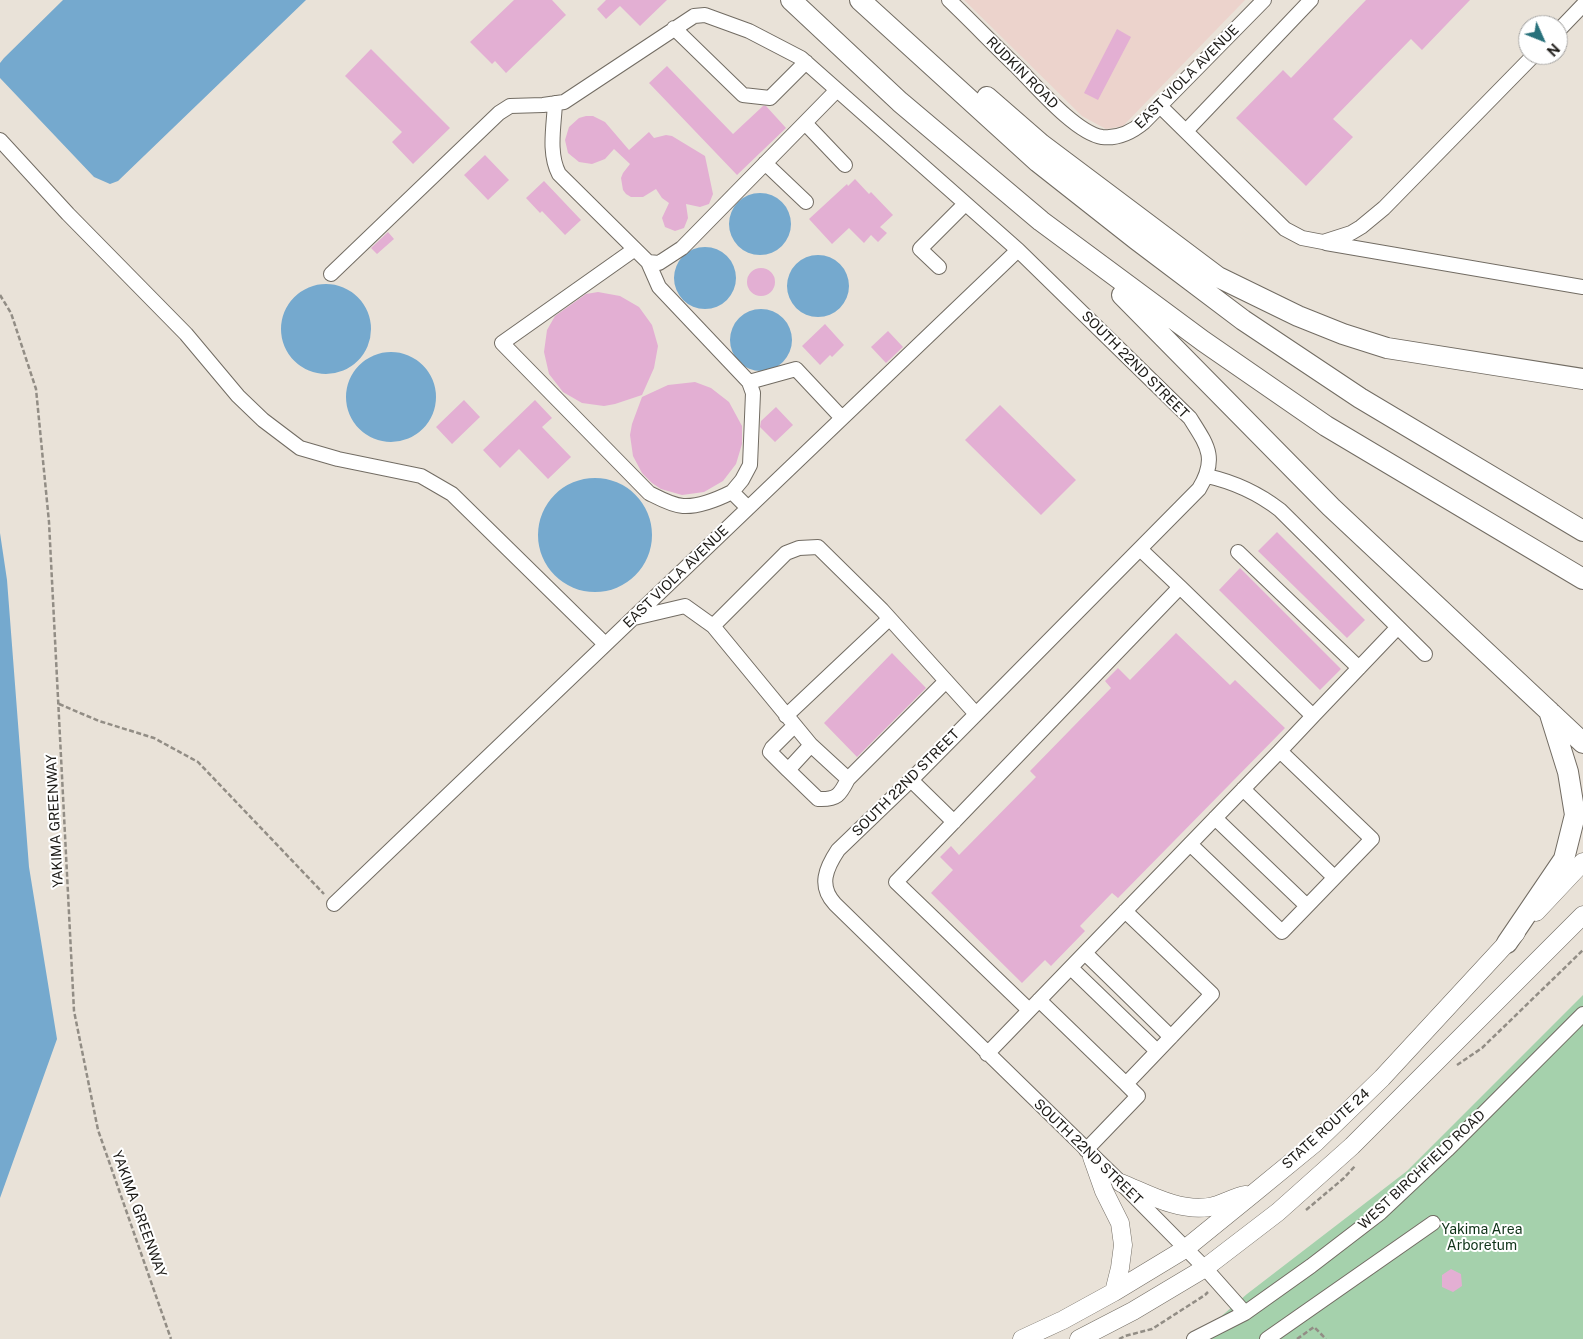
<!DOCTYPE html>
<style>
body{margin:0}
#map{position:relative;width:1583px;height:1339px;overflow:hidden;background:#e9e2d8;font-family:"Public Sans",sans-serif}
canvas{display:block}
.north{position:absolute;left:1518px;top:15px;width:50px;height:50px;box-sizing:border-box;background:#fff;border:1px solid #a5a4a2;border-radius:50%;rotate:134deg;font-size:14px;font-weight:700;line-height:20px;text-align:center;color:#1d1b17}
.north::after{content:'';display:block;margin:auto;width:18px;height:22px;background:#28717b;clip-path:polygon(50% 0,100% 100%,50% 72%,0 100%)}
</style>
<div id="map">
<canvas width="1583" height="1339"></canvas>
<div class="north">N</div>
</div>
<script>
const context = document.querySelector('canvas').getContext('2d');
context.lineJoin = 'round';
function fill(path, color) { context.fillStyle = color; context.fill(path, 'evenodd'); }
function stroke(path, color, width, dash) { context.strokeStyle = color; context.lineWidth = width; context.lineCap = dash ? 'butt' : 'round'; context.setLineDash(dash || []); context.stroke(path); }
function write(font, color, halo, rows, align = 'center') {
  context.font = font + ' "Public Sans",sans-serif'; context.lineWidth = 4; context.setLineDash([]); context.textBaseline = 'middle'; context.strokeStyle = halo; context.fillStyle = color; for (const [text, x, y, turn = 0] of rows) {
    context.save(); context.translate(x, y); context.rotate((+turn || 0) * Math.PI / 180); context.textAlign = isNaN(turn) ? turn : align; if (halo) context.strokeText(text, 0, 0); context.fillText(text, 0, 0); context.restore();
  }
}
fill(new Path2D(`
 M964,0H1245L1123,126L1106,129L1082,116Z`), '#ecd3cc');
fill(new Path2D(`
 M1583,995V1339H1195L1247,1294L1407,1171Z`), '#a5d1ac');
fill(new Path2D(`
 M63,0H306L118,181L110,184L94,177L0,78V63L4,58Z
 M729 224a31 31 0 1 1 62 0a31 31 0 1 1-62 0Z
 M674 278a31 31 0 1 1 62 0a31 31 0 1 1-62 0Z
 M787 286a31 31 0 1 1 62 0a31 31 0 1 1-62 0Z
 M281 329a45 45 0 1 1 90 0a45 45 0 1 1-90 0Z
 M730 340a31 31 0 1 1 62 0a31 31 0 1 1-62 0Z
 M346 397a45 45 0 1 1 90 0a45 45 0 1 1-90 0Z
 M538 535a57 57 0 1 1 114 0a57 57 0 1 1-114 0Z
 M0,533L7,580L29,867L57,1039L0,1198Z`), '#75a9ce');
fill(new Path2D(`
 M514,0H552L566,15L506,73L495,61L492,64L470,42Z
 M606,0H667L640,26L620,6L606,19L597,9Z
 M1366,0H1470L1422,50L1411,39L1333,119L1353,137L1306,186L1236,118L1283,70L1291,78Z
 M1117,29L1131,37L1098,100L1084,93Z
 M371,49L450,128L413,164L392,142L402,132L345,76Z
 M667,66L733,134L763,106H766L786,128L737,175L649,83Z
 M586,116H593L605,122L629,150L649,132L654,138L666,135L672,136L705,156L713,194L709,204L700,207L686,204L688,218L684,228L675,231L665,227L662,218L669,203L662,198L656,189L643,197H631L626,194L623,190L621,178L623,173L630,164L614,149L605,159L592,164L579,162L568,153L565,140L569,127L579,118Z
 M485,155L509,180L488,200L464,175Z
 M855,179L869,194L871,192L893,215L880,227L887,233L878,242L871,235L864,243L849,228L832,244L809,219L847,184L848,186Z
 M544,181L581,220L565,235L542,211L540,213L526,198Z
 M388,232L394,239L377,254L371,248Z
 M747 282a14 14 0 1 1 28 0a14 14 0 1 1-28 0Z
 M598,292L620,296L639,307L652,325L658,346L654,368L642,395L615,404L604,406L582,403L563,392L549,374L544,352L547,330L555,316L586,294Z
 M825,324L844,345L832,357L830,355L820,365L802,346Z
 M888,331L903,347L886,363L871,347Z
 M695,382L711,388L729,402L742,426V444L736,464L723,481L704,492L682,495L661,489L652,483L642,473L633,456L630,435L632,424L642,397L668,385Z
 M464,400L480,417L452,444L436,427Z
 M535,400L552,418L542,427L571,457L548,479L519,449L500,468L483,450Z
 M1000,405L1076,480L1041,515L965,440Z
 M776,407L793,425L775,442L760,427L761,421Z
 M1277,532L1365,620L1347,638L1258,551Z
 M1240,568L1341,669L1320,690L1219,590Z
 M1176,633L1230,685L1235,680L1285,728L1118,898L1112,893L1080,926L1085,931L1051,966L1045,960L1022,983L931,893L953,870L940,857L951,846L959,855L1036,777L1030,771L1111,688L1105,681L1118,668L1130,680Z
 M892,653L926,688L857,757L824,723Z
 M1451,1269L1461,1274L1462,1286L1453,1292L1442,1287V1275Z`), '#e3afd3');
const minor = new Path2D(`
 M949,0C972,22 994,45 1017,67C1036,86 1076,133 1102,137C1119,139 1132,132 1144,122L1264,0
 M674,28L743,95L770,98L806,62
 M1558,31L1583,5
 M555,103C554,126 548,153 559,174L648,262L659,263L682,248L837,90
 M1160,106L1285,229L1302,238L1323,242L1351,233L1361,227L1384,208L1534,55
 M805,123L845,165
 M1186,131L1311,0
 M0,140L68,214L186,334L238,396L263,420L300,448L338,459L421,476L452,494L605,644
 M765,163L806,202
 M1326,243L1583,287
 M635,249L502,343L649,493C659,498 671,505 683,506C699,507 718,499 732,492
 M648,262L659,287L749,382L753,393L750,465L742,480L732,492L748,508
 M939,267L920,249L965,204
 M331,274L499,113L510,106L543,105L564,102L694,16L705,15L749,31L801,58L1018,250L1190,418C1207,445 1218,458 1199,489L911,780L838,850C826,868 818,886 835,904L1121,1183L1205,1268L1245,1313
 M749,382L796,369L842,418
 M1207,476C1234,482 1258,493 1280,510L1425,654
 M1140,549L1180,587
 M1238,552L1359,668
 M634,618L685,606L713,626L786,553L799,548L818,547L882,610L976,714
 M713,626L811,745L848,779L946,681
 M786,716L889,619
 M1313,716L1398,627
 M811,745L788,770L818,799C837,800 840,795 848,779
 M788,770L770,752L772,748L794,726
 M911,780L954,822
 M1243,789L1334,877
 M1215,818L1307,906
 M334,904L1018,250
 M1085,953L1171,1037
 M1071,968L1157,1051
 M1039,1000L1126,1084L1212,994L1125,911
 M1029,1010L896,882L1180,587L1313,716L1280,751
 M987,1054C1085,953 1182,852 1280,751L1372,839L1282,932L1190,844
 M1086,1150L1138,1096L1126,1084
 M1194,1339L1245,1313L1311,1266L1380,1213L1447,1150L1583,1014
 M1267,1339L1433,1223`);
const major = new Path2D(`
 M1536,912L1583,862
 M1092,1157L1104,1191L1120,1223L1123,1245L1120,1268L1114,1292
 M1121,1183C1148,1194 1179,1212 1209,1207C1222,1205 1233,1197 1246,1195
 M1022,1339L1063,1320L1114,1292L1185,1249L1254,1193L1315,1143L1382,1078L1516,933
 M1079,1339L1133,1311L1205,1268L1278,1212L1352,1146L1583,915`);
const highway = new Path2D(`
 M791,0L900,102L1041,221L1203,341L1326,426L1583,579
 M860,0L1038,162L1137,240L1243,320L1360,398L1583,531
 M987,97L1041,144L1218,277L1298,316L1343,334L1387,348L1583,379
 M1122,295L1331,507L1583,743
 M1507,943L1564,859L1575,815L1568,772L1549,711`);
stroke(minor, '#726c63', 16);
stroke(major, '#726c63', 19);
stroke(highway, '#726c63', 22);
stroke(new Path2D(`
 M0,295L11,313L36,389L49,522L74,1011L98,1130L171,1339
 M59,704L99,721L154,738L198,762L324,894
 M1457,1065L1482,1048L1583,950
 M1306,1210L1344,1178L1356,1165
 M1119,1339L1125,1336L1152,1329L1205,1295L1208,1292
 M1297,1339L1314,1327L1326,1339`), '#928d85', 2.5, [5, 2.5]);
stroke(minor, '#fff', 14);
stroke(major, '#fff', 18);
stroke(highway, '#fff', 20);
write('14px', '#1d1b17', '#fff', [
 ["RUDKIN ROAD",1022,73,45],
 ["EAST VIOLA AVENUE",1187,77,-45],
 ["SOUTH 22ND STREET",1135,365,45],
 ["EAST VIOLA AVENUE",676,577,-44],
 ["SOUTH 22ND STREET",906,783,-45],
 ["YAKIMA GREENWAY",55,821,-93],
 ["STATE ROUTE 24",1326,1129,-42],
 ["SOUTH 22ND STREET",1088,1152,44],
 ["WEST BIRCHFIELD ROAD",1422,1170,-43],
 ["YAKIMA GREENWAY",139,1214,70]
]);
write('14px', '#0f3318', '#fff', [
 ["Yakima Area",1482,1230],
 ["Arboretum",1482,1246]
]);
</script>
